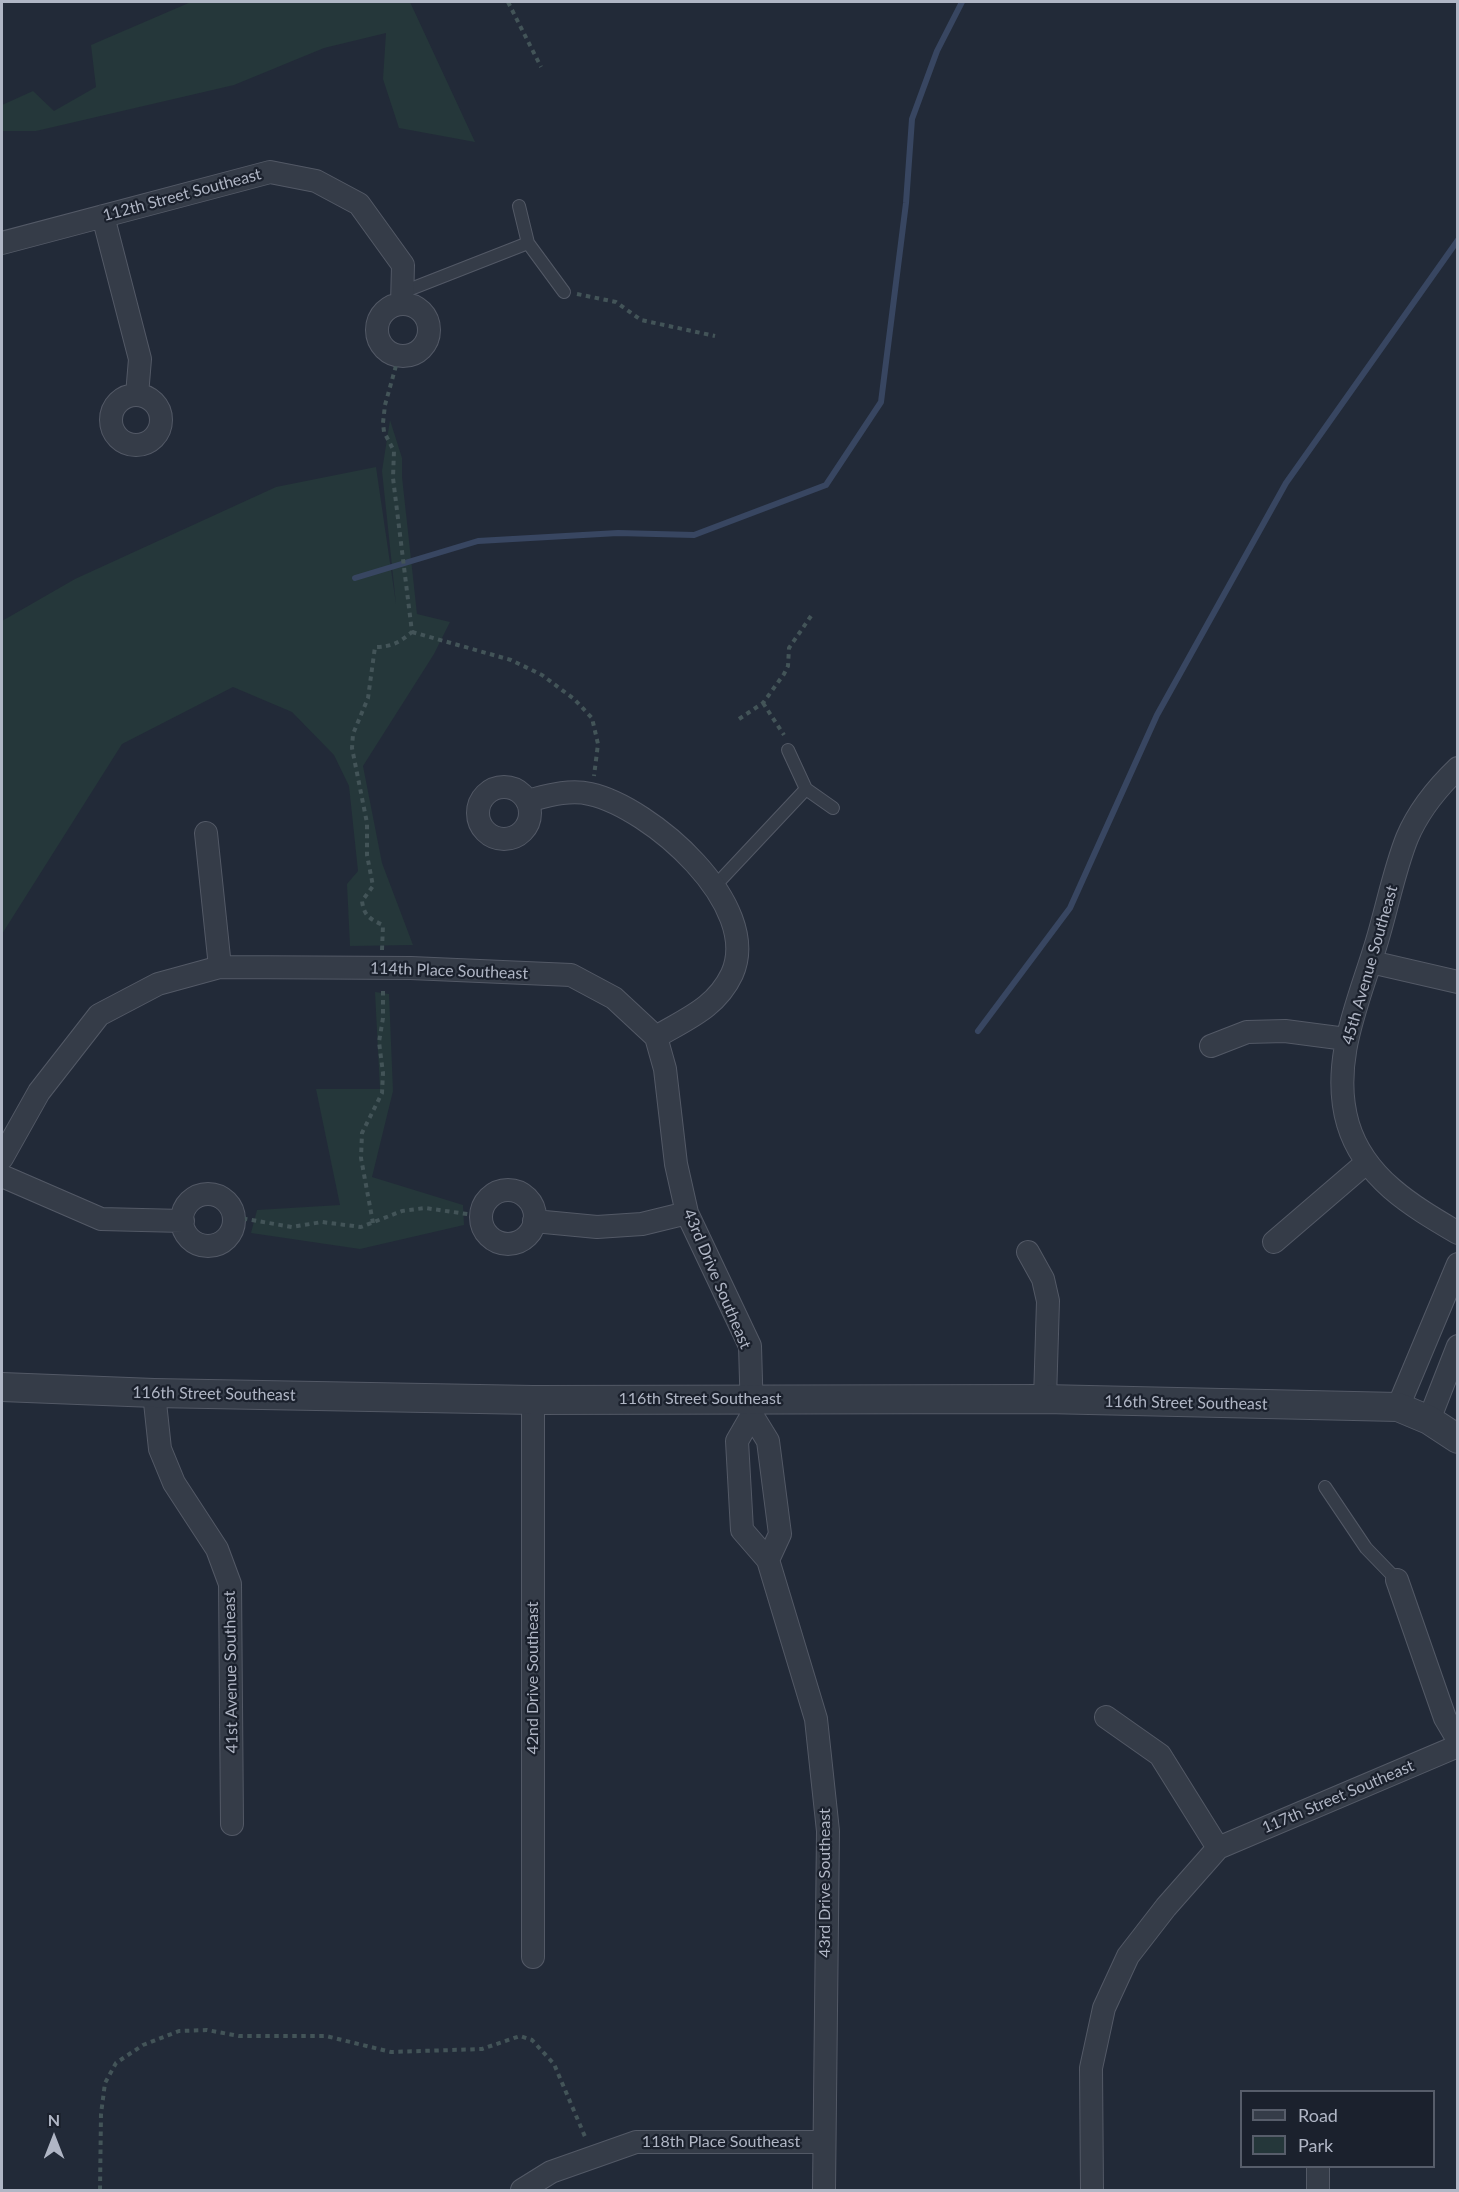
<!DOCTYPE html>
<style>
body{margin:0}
#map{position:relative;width:1459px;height:2192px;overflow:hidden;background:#222a38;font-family:Lato,sans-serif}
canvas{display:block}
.frame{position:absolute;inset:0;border:3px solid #b0b6c5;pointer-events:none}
.legend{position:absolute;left:1240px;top:2090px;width:195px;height:78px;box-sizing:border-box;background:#1b212d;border:2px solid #575d6a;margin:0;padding:8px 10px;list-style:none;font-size:18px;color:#b0b6c5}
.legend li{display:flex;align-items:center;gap:12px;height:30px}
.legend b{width:30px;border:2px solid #575d6a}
.north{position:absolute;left:24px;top:2108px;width:60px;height:60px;-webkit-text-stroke:4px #1b212d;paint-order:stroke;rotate:0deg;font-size:16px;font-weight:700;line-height:24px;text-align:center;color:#b0b6c5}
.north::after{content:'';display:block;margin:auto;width:21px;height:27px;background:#b0b6c5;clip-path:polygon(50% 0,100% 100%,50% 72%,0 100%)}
</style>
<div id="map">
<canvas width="1459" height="2192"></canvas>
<div class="frame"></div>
<ul class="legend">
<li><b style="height:8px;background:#353c48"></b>Road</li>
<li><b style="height:16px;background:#25373a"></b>Park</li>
</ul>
<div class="north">N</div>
</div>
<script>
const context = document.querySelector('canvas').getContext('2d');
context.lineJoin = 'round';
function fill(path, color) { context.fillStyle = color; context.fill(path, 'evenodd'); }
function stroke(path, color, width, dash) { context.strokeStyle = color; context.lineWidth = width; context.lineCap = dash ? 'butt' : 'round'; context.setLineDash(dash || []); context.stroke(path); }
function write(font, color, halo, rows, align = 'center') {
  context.font = font + ' Lato,sans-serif'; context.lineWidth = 4.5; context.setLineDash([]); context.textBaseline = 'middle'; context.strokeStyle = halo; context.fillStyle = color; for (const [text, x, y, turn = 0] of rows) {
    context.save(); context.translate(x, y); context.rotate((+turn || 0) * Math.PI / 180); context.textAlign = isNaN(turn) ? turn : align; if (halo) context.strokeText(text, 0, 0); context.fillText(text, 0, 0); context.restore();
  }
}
fill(new Path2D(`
 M191,2H410L475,142L399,128L383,79L386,33L324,48L234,85L36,131H2V105L33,91L54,111L96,87L91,45Z
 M390,420L402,458V477L417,614L450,622L434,654L363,766L382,863L413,945L350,946L347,884L358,871L349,786L334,755L292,712L233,687L122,744L2,934V621L75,579L276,487L376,467L396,604L382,471Z
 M375,992L389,994L393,1091L372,1177L463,1205L464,1225L360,1249L251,1233L257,1210L340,1205L316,1089H380Z`), '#25373a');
stroke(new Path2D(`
 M355,578L478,541L618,533L694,535L826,485L881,402L906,203L912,119L937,51L962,2
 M978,1031L1070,908L1157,715L1286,483L1458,240`), '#384661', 6);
const service = new Path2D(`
 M519,206L528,243L564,292
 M403,292L528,243
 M788,750L806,789L833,808
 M714,887L806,789
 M1325,1487L1366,1548L1397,1580`);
const minor = new Path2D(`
 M103,216L140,359L137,395
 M2,243L270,172L316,181L359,204L403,265L402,304
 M377 330a26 26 0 1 1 52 0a26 26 0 1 1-52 0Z
 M111 420a25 25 0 1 1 50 0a25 25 0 1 1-50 0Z
 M1458,768C1437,788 1418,812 1407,838C1395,868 1388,903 1379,934C1362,995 1329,1059 1348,1124C1364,1178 1412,1206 1458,1233
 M478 813a26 26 0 1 1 52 0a26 26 0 1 1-52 0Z
 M527,801C547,796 569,789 590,794C650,807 763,905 732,974C716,1008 686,1019 656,1037
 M206,833L220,967
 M1371,962L1458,982
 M656,1037L665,1069L676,1164L687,1213L750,1346L752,1415L768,1441L780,1534L768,1560
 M1211,1046L1247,1032L1285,1031L1346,1039
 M2,1158L39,1092L99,1015L158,984L220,967L411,968L571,975L614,998L656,1037
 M2,1176L101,1219L183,1221
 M481 1217a27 27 0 1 1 54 0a27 27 0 1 1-54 0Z
 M182 1220a26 26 0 1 1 52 0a26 26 0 1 1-52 0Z
 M534,1221L597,1227L642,1224L687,1213
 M1274,1242L1366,1163
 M1028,1252L1043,1279L1048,1301L1045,1399
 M154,1393L160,1449L174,1483L217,1549L230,1584L232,1824
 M1398,1407L1458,1264
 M752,1415L737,1441L742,1530L768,1560L816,1719L828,1831L824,2190
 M1429,1420L1458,1346
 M1397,1580L1445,1718L1458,1740
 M1106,1717L1160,1755L1218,1848
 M533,1957V1400
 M1318,2166V2190
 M522,2190L551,2172L636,2142H823
 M1092,2190L1091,2068L1104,2008L1128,1956L1166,1907L1218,1848L1458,1746`);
const tertiary = new Path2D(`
 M2,1387L154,1393L533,1400L1045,1399L1398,1407L1429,1420L1458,1439`);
stroke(service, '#535966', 14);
stroke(minor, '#535966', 24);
stroke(tertiary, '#535966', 30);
stroke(new Path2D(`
 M508,2L541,67
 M577,294L616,302L641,320L715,336
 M412,632L511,660L542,675L574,699L592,718L598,744L594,776
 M763,703L784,735
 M739,719L763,703L784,674L788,666L789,648L811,616
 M382,950L383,925C370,919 364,916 362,901L373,886L367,855V823L352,748L353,734L368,698L375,647C392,647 400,642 412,632L393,478L394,451L384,432L383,423L385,405L399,355
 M234,1217L292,1227L322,1222L361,1227L402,1211L425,1208L481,1216
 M373,1223L361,1158L362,1133L382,1093L383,1073L379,1042L383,1018V987
 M100,2190L101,2114L105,2083L116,2063L143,2045L179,2031L207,2030L239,2036H326L391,2052L482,2049L520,2036L532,2040L554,2064L586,2139`), '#435458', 4, [4.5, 4.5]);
stroke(service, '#353c48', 12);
stroke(minor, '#353c48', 22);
stroke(tertiary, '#353c48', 28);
write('16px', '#b0b6c5', '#1b212d', [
 ["112th Street Southeast",182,195,-15],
 ["45th Avenue Southeast",1370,965,-74],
 ["114th Place Southeast",449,971,2],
 ["43rd Drive Southeast",717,1279,67],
 ["116th Street Southeast",214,1394,1],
 ["116th Street Southeast",700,1399],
 ["116th Street Southeast",1186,1403,1],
 ["41st Avenue Southeast",231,1672,-91],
 ["42nd Drive Southeast",533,1678,-90],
 ["117th Street Southeast",1338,1797,-23],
 ["43rd Drive Southeast",825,1883,-90],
 ["118th Place Southeast",721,2142]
]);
</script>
